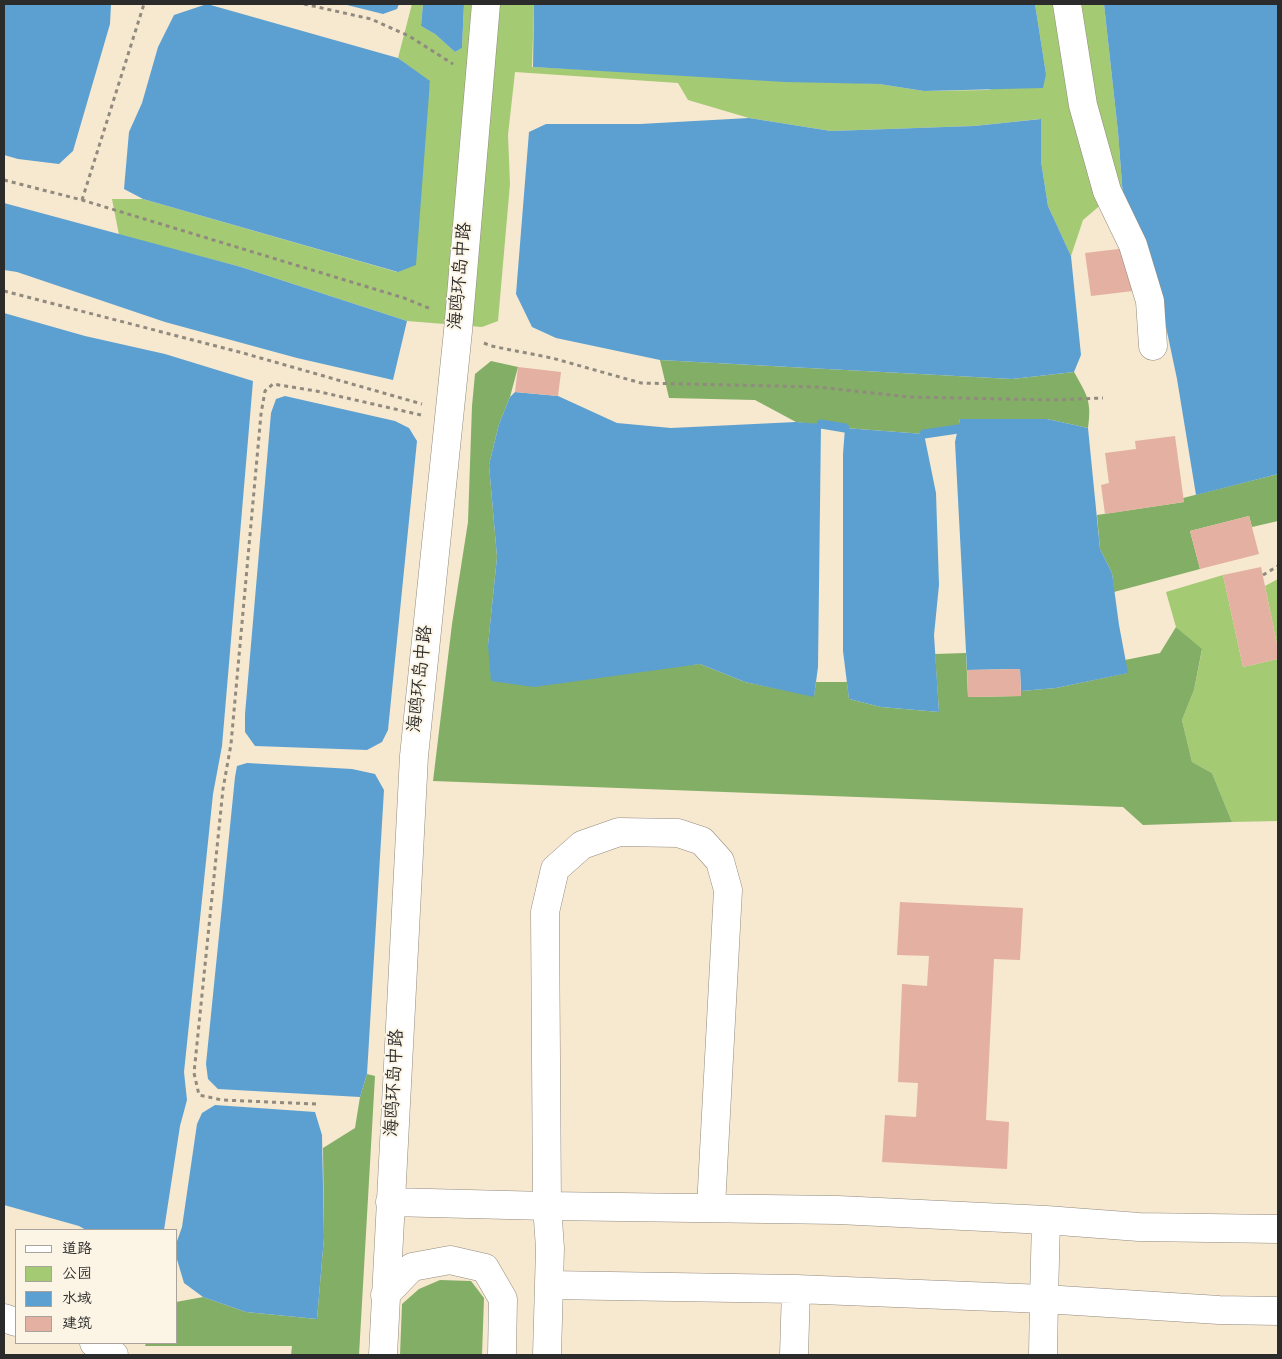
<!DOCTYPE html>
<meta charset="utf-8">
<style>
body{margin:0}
#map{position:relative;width:1282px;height:1359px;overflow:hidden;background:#f7e8d0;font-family:Kalam,"LXGW WenKai TC",sans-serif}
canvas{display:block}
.frame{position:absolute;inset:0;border:5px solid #2b2b2b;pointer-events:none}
.legend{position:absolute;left:15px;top:1229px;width:162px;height:115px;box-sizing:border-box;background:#fcf5e5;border:1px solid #a8a49b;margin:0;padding:6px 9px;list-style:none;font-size:15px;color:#2b2b2b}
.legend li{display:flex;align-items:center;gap:10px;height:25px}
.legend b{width:25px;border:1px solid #a8a49b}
</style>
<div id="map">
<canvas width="1282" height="1359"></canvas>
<div class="frame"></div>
<ul class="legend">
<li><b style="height:6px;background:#fff"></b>道路</li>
<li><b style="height:14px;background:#a4ca74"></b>公园</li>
<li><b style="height:14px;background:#5ca0d1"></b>水域</li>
<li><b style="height:14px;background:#e3b0a1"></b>建筑</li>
</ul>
</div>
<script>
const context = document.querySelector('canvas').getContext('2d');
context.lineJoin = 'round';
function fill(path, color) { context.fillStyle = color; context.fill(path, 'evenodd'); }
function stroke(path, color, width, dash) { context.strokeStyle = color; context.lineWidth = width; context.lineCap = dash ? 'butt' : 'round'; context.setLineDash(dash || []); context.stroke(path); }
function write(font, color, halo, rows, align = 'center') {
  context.font = font + ' Kalam,"LXGW WenKai TC",sans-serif'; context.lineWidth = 4; context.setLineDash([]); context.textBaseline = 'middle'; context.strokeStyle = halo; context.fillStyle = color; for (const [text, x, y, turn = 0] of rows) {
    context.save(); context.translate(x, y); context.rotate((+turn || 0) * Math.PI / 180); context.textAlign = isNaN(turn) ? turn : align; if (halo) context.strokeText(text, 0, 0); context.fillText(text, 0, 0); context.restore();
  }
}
fill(new Path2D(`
 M412,4H423L421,26L435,34L455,52L462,48L464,4H534L532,67L879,84L924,91L988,90L1046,74L1035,4H1104L1118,132L1123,197L1103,203L1083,220L1071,256L1048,206L1041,161L1040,119L974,126L831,131L749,118L688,100L678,83L515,72L508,135L510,184L498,321L482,327L407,321L241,267L119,235L112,199H143L397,272L430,82L398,58Z
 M1223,575L1243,667L1278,659V821L1232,822L1212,773L1192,762L1182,720L1194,690L1202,650L1176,627L1166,592Z
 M1278,579V649L1265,586Z`), '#a4ca74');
fill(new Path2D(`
 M660,360L1012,379L1074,372C1087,395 1092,401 1088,428L1047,419H960L958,429L924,434L845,428L796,422L755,400L669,398Z
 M491,361L518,367L510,397L499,424L489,465L497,557L488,645L674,666L700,664L745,682L814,696L816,682H847L849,699L881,707L939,712L935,654L966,653L968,697L1021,696V691L1056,688L1127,673L1125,660L1160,653L1176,627L1202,649L1194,690L1182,720L1192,762L1212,773L1232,822L1143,825L1123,807L433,781L452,624L468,522L472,406L475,374Z
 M1278,474V521L1252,527L1249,516L1190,531L1200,569L1114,592L1112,573L1100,549L1097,515L1184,502L1183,498Z
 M367,1074L375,1076L359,1355H291L292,1346H145L146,1343H176V1302L203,1297L246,1312L317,1319L324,1237L323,1148L355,1128L360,1097Z
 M440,1280L471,1281L484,1298L482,1355H400L402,1304L419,1289Z`), '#83ae66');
fill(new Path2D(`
 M4,4H111L110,24L73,151L59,164L18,159L4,155Z
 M207,4L398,58L430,81L416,265L398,272L143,199L124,189L129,132L142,103L158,47L174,15Z
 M343,4H399L397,9L383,14Z
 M423,4H464L462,48L455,52L435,34L421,26Z
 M534,4H1035L1046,74L1043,88L924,91L879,84L785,82L533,67Z
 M1104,4H1278V474L1196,495L1177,379L1151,256L1123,197L1118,132Z
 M749,118L831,131L974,126L1041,119V161L1048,206L1071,256L1081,355L1074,372L1012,379L660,360L556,338L532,327L516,294L529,132L546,124H640Z
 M4,203L241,267L407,321L393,380L297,358L165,322L17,272L4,270Z
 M4,313L85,336L165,354L253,381L222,746L213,794L184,1072L187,1100L180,1126L164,1230H86L79,1226L4,1205Z
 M515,392L558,396L617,423L671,428L796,422L821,424L818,667L814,697L745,682L700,664L534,687L491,681L488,645L497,557L489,465L499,424L510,397Z
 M285,396L395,421L409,428L417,441L388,730L382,742L367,750L255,746L245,732V714L271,413L276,399Z
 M960,419H1047L1088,428L1100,549L1112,573L1119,625L1128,673L1056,688L1021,691L1020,669L967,670L955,442Z
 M845,428L924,434L936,493L939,585L934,635L939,712L881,707L849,699L843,651V454Z
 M247,763L352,769L375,774L384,790L367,1074L360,1097L218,1089L208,1079L206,1064L235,777L237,766Z
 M215,1105L315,1112L322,1135L324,1237L317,1319L246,1312L203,1297L184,1283L176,1256V1244L182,1227L197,1124L202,1113Z`), '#5ca0d1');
stroke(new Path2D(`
 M821,424L845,428
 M924,434L958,429`), '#5ca0d1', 9);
fill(new Path2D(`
 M1127,248L1133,291L1091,296L1085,253Z
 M518,367L561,372L558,396L515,392Z
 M1175,436L1184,502L1105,514L1101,485L1109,483L1105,453L1136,449L1135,441Z
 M1249,516L1259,554L1200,569L1190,531Z
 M1261,567L1278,649V659L1243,667L1223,575Z
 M1020,669L1021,696L968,697L967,670Z
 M900,902L1023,908L1020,960L994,959L986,1120L1009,1122L1007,1169L882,1162L885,1115L916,1117L918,1083L898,1082L902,984L927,986L929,956L897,955Z`), '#e3b0a1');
const minor = new Path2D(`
 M1067,4L1083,105L1107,191L1133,245L1150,301L1153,346
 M390,1202L547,1206L838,1210L1046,1220L1139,1227L1278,1229
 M1046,1220L1044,1299L1219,1310L1278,1311
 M549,1285L796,1289L1044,1299L1043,1355
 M385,1295L412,1267L450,1260L485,1268L503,1299L502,1355
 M4,1318L16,1322
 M94,1343L111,1352L114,1355
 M383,1355L414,756L458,331L486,4
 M547,1355L550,1248L547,1206L545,912L555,869L582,845L619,832L678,833L702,841L720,861L728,890L711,1207
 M794,1355L796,1289`);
stroke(minor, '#918a7e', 29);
stroke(new Path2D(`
 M304,4L371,19L409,36L453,64
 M4,180L82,200L404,298L431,309
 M82,200L144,4
 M4,291L243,353L422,404
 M484,343L491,346L552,358L641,383L818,387L909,397L1053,400L1103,398
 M1263,575L1278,566
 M316,1104L222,1100L199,1095L194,1073L223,789L231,744L261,414L265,391L273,384L316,391L421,415`), '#918a7e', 3, [4, 4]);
stroke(minor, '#fff', 28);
write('18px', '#2b2b2b', '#fcf5e5', [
 ["海鸥环岛中路",462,276,-85],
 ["海鸥环岛中路",422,679,-84],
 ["海鸥环岛中路",396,1083,-87]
]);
</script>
